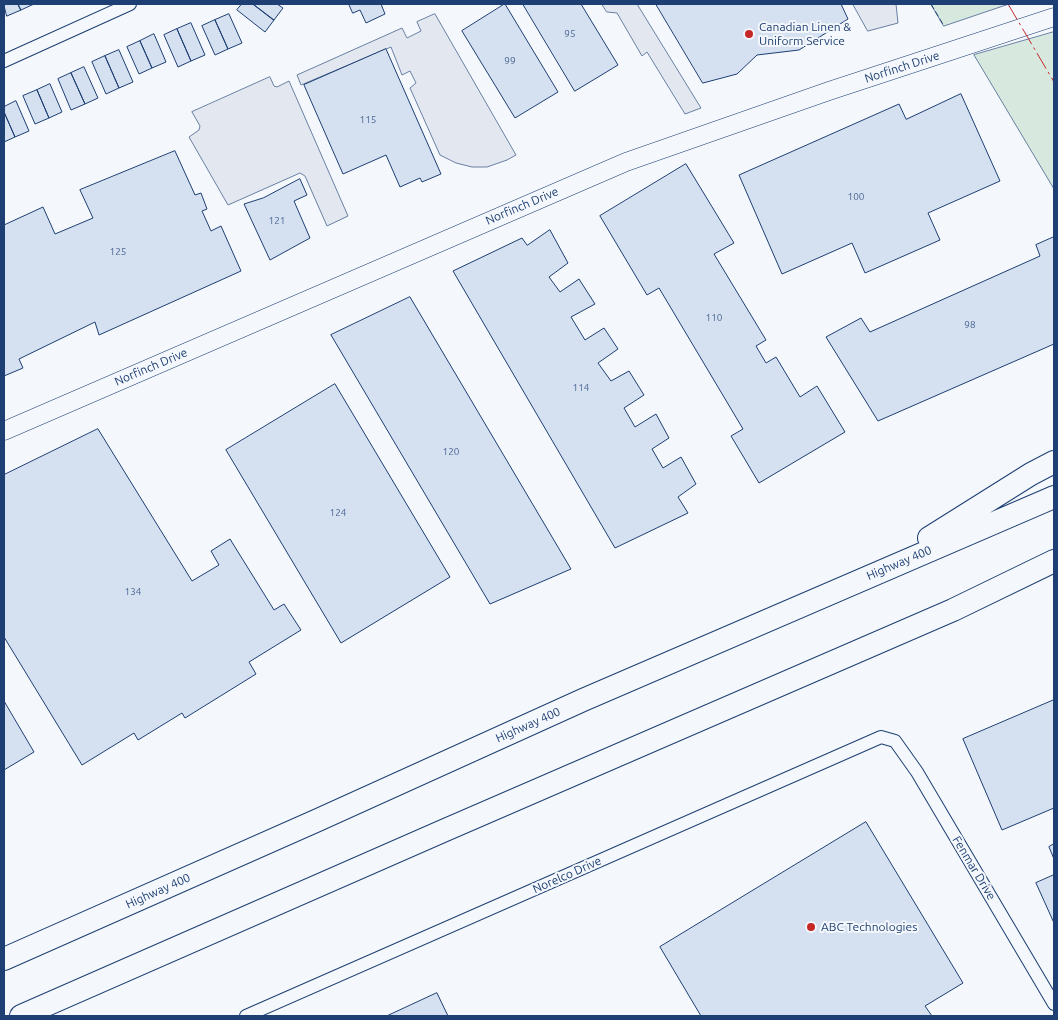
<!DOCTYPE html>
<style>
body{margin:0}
#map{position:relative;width:1058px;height:1020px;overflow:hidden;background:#f4f7fb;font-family:Ubuntu,sans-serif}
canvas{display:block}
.frame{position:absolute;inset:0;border:5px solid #1d3f73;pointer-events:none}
</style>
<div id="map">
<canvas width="1058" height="1020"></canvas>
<div class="frame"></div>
</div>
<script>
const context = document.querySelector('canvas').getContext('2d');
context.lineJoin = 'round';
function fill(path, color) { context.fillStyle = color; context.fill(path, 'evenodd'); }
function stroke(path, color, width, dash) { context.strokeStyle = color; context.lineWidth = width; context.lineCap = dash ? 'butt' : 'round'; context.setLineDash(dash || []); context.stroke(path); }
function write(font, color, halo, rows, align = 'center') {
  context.font = font + ' Ubuntu,sans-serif'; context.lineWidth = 4; context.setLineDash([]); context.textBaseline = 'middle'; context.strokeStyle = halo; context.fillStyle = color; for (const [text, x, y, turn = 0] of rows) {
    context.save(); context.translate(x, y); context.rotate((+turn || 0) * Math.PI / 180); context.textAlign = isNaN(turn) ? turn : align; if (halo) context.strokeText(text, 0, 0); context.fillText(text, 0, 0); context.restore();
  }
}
const green = new Path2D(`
 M931,4H1009L944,26Z
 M1054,32V189L974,55Z`);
fill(green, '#d7e8df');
stroke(green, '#687fa3', 1);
const parking = new Path2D(`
 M602,4H637L701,108L685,114L647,52L642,56L617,13L607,12Z
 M853,4H896L898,23L868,31Z
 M435,14L516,155L507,160L487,167H472L456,163L440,155L410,88L416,83L410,71L402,75L391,47L301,85L297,75L402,28L407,38L421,31L417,22Z
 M270,77L274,86L277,87L289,81L348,216L327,226L305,176L300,173L228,205L189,137L199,130L200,126L192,112Z`);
fill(parking, '#e3e8f0');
stroke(parking, '#687fa3', 1);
const building = new Path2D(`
 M4,4H18L21,10L7,16Z
 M18,4H34L21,10Z
 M242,4H253L274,20L265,32L237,10Z
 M253,4H277L283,8L274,20Z
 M349,4H381L385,14L366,23L360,10L353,13Z
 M505,4L558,92L515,118L462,31Z
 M523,4H581L618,65L575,91Z
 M656,4H841L848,19L799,50L757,55L737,74L703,83Z
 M229,14L242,43L228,49L215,20Z
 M215,20L228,49L215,55L202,26Z
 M191,23L205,55L191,61L177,29Z
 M177,29L191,61L178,67L164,35Z
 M154,34L166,62L152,68L140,41Z
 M140,41L152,68L139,74L127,47Z
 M386,49L441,174L422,182L420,178L400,187L386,155L343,174L304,85Z
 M119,50L133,82L119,88L105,56Z
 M105,56L119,88L106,94L92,62Z
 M84,67L98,98L85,104L71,73Z
 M71,73L85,104L71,110L58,79Z
 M50,84L62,112L49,118L37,90Z
 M37,90L49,118L35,124L23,96Z
 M961,94L1000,181L928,213L940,240L865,273L852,243L782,274L739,175L899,104L906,119Z
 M16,101L29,131L15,137L4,112V107Z
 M4,112L15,137L4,142Z
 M175,151L195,195L201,193L207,209L202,211L211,231L221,226L241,271L99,335L95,322L19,359L23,368L4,376V225L43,207L55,234L93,218L80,190Z
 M686,164L734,243L714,254L766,340L756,346L766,363L776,357L800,397L817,386L845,432L759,483L731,436L743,429L659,288L647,295L600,216Z
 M300,179L307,195L294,201L310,238L270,260L244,204L263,198Z
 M550,230L568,263L549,277L560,292L579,279L595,304L571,317L585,340L604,328L618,349L598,363L611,381L629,371L644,395L624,408L635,427L656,414L669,438L652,449L663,468L681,457L696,484L678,497L688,513L615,548L453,271L522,238L527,245Z
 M1054,237V344L878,421L826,337L861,318L870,332L1040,256L1036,245Z
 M410,297L571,569L490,604L331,335Z
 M335,384L450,577L341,643L226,450Z
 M98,429L192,581L219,565L211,551L230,539L274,610L284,604L301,630L249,662L256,674L185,718L182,713L138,740L134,733L82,765L4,637V475Z
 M1054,700V808L1002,830L963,739Z
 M4,701L34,752L4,770Z
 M866,822L963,983L925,1006L932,1016H701L660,947Z
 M1054,844V859L1049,847Z
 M1054,875V923L1036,883Z
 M437,993L448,1016H387Z`);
fill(building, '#d5e0f0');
stroke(building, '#1d3f73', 1);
const street = new Path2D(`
 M4,61L130,4
 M246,1016L881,737L895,741L917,772L1054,1004`);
const secondary = new Path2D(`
 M4,431L626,162L829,91L1054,17`);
const highway = new Path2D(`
 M929,538L1031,474L1054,462
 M4,959L318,820L583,700L1054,497
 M21,1016L443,831L953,610L1054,561`);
stroke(street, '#1d3f73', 14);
stroke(secondary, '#1d3f73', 19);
stroke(highway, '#1d3f73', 24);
stroke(street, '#f4f7fb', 12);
stroke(secondary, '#f4f7fb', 18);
stroke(highway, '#f4f7fb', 22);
stroke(new Path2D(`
 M931,4L944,26`), '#1d3f73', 1, [6, 2.5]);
stroke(new Path2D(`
 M1008,4L1054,82`), '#c62828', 1, [18, 4, 2.5, 4]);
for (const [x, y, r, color] of [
 [749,34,5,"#c62828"],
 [811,927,5,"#c62828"]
]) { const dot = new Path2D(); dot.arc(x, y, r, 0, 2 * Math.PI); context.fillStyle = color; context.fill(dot); stroke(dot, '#f4f7fb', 2); }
write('10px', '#4b6792', null, [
 ["95",570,34],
 ["99",510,61],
 ["115",368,120],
 ["100",856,197],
 ["121",277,221],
 ["125",118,252],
 ["110",714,318],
 ["98",970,325],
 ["114",581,388],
 ["120",451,452],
 ["124",338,513],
 ["134",133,592]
]);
write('12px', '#1d3f73', '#f4f7fb', [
 ["Canadian Linen &",759,27],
 ["Uniform Service",759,41],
 ["ABC Technologies",821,927]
], 'left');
write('12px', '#1d3f73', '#f4f7fb', [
 ["Norfinch Drive",902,67,-18],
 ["Norfinch Drive",522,206,-23],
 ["Norfinch Drive",151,367,-23],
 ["Highway 400",899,563,-23],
 ["Highway 400",528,725,-24],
 ["Fenmar Drive",974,868,59],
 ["Norelco Drive",567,875,-24],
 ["Highway 400",158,891,-24]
]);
</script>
